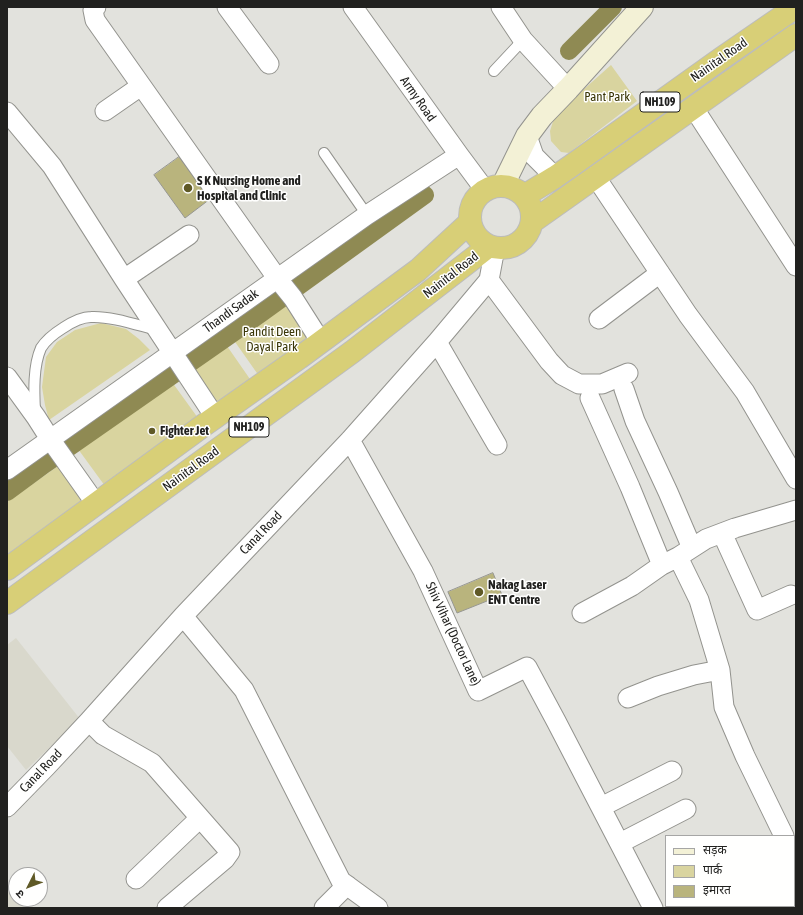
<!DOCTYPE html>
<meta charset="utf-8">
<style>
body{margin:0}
#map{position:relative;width:803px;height:915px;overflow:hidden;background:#e2e2dd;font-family:"Asap Condensed","Noto Sans Devanagari",sans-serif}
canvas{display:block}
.frame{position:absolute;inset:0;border:8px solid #21211f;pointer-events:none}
.legend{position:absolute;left:665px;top:835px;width:130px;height:72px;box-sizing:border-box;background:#fffffe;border:1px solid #a6a6a5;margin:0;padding:5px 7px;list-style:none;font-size:12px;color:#21211f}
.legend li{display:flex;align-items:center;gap:8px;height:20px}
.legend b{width:20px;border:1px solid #a6a6a5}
.north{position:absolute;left:8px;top:867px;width:40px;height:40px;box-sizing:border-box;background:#fffffe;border:1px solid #a6a6a5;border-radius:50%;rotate:228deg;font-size:11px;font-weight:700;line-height:16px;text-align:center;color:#21211f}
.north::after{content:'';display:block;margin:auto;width:14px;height:18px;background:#5f5926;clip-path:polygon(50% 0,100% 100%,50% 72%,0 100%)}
</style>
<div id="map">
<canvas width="803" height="915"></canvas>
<div class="frame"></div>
<ul class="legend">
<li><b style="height:5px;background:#f3f1d6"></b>सड़क</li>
<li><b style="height:11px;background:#d9d49f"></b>पार्क</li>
<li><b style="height:11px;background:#b9b47d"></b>इमारत</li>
</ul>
<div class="north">उ</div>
</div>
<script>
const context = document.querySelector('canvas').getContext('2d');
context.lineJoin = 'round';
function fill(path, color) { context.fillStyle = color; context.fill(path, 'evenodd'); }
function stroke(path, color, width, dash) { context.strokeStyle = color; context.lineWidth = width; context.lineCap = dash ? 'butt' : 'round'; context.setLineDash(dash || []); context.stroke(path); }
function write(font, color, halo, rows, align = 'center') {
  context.font = font + ' "Asap Condensed",sans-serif'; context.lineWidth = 3; context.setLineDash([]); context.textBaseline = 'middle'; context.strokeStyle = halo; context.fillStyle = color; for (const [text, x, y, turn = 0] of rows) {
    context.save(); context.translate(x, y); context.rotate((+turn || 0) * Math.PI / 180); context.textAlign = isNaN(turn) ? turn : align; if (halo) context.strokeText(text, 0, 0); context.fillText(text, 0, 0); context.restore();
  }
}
fill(new Path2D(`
 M16,638L80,719L26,770L7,746V645Z
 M7,891L24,908H7Z`), '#d9d8cc');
fill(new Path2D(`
 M611,65L637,101L569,153L561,152L551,141L550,131L555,115Z
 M286,302L312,338L259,376L233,339Z
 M101,323L126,329L139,339L150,350L49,420L45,405L42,387L46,357L57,342L75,330Z
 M227,346L252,382L215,409L191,370Z
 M172,382L198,418L105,486L78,449Z
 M61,464L86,499L7,556V502Z`), '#d9d49f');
stroke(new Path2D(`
 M569,51L613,7
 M7,492L45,464L260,314L425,195`), '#8f8a53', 18);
const building = new Path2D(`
 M179,157L210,199L185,218L154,175Z
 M493,573L502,595L457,613L448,592Z`);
fill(building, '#b9b47d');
stroke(building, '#969691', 1);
const lane = new Path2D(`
 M494,71L523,40
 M324,153L367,215
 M35,411C34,392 33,366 41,348C46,340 55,333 63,328C72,322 81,317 91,317C111,316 137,325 157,330`);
const street = new Path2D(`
 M96,7L93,10L95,20L277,278L293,298L321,342
 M227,7L269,64
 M353,7L459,155L485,190
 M501,7L523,40L568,89
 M693,107L796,266
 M105,111L141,86
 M7,112L52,166L124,279L215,417
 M527,136L534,156L555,177
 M595,176L688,315L745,392L796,479
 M124,279L189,235
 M489,280L549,361L562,375L579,384H602L628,373
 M599,319L660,273
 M437,342L497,445
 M7,377L36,417L50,439L96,504
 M624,389L635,421L668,492L692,548
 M590,398L630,487L662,565L678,557L706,539L735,528L796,510
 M350,440L423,571L478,691L527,667L556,721L653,908
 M7,470L367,215L459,155
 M722,533L757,610L791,595
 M678,557L699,600L720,670L724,707L745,756L784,836
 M582,613L632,586L662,565
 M183,616L244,690L341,881L378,908
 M628,698L658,686L694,675L720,670
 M89,721L103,735L152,763L230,852L225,859L167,908
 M7,807L46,767L89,721L183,616L350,440L437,342L489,280L495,248
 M601,807L672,771
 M620,843L686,809
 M794,857L796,862
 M136,879L200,818
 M324,908L347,885`);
const secondary = new Path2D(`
 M503,185L527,136L542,116L568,89L642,7`);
const highway = new Path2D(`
 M470 217a31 31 0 1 1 62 0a31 31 0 1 1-62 0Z
 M524,196L555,177L571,166L722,58L796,7
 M532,222L796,35
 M7,569L204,425L299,358L418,270L470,222
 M7,603L352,352L489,246`);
stroke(lane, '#93938e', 12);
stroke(street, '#93938e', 21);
stroke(secondary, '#93938e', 24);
stroke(highway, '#bcbcbc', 24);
stroke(lane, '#fff', 10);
stroke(street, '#fff', 19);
stroke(secondary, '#f3f1d6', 22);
stroke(highway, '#d8cf77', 22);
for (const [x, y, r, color] of [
 [188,188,5,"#5f5926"],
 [152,431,4,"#5f5926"],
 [479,592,5,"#5f5926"]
]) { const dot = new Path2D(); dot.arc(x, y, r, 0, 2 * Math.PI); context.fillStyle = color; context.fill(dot); stroke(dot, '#fffffe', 1.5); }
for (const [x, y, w] of [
 [660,102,40],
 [249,427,40]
]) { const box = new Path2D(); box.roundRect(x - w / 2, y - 10, w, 20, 3); context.fillStyle = '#fffffe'; context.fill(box); stroke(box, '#21211f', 1); }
write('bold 12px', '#21211f', null, [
 ["NH109",660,102],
 ["NH109",249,427]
]);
write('13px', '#21211f', '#fffffe', [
 ["Nainital Road",719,60,-35],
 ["Army Road",418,99,55],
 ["Nainital Road",451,275,-38],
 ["Thandi Sadak",231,311,-36],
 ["Nainital Road",191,469,-36],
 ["Canal Road",261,533,-46],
 ["Shiv Vihar (Doctor Lane)",453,634,65],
 ["Canal Road",41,771,-46]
]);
write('13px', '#3a3607', '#fffffe', [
 ["Pant Park",607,97],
 ["Pandit Deen",272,332],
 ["Dayal Park",272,347]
]);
write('bold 13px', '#21211f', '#fffffe', [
 ["S K Nursing Home and",197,181],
 ["Hospital and Clinic",197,196],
 ["Fighter Jet",160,431],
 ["Nakag Laser",488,585],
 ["ENT Centre",488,600]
], 'left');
</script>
